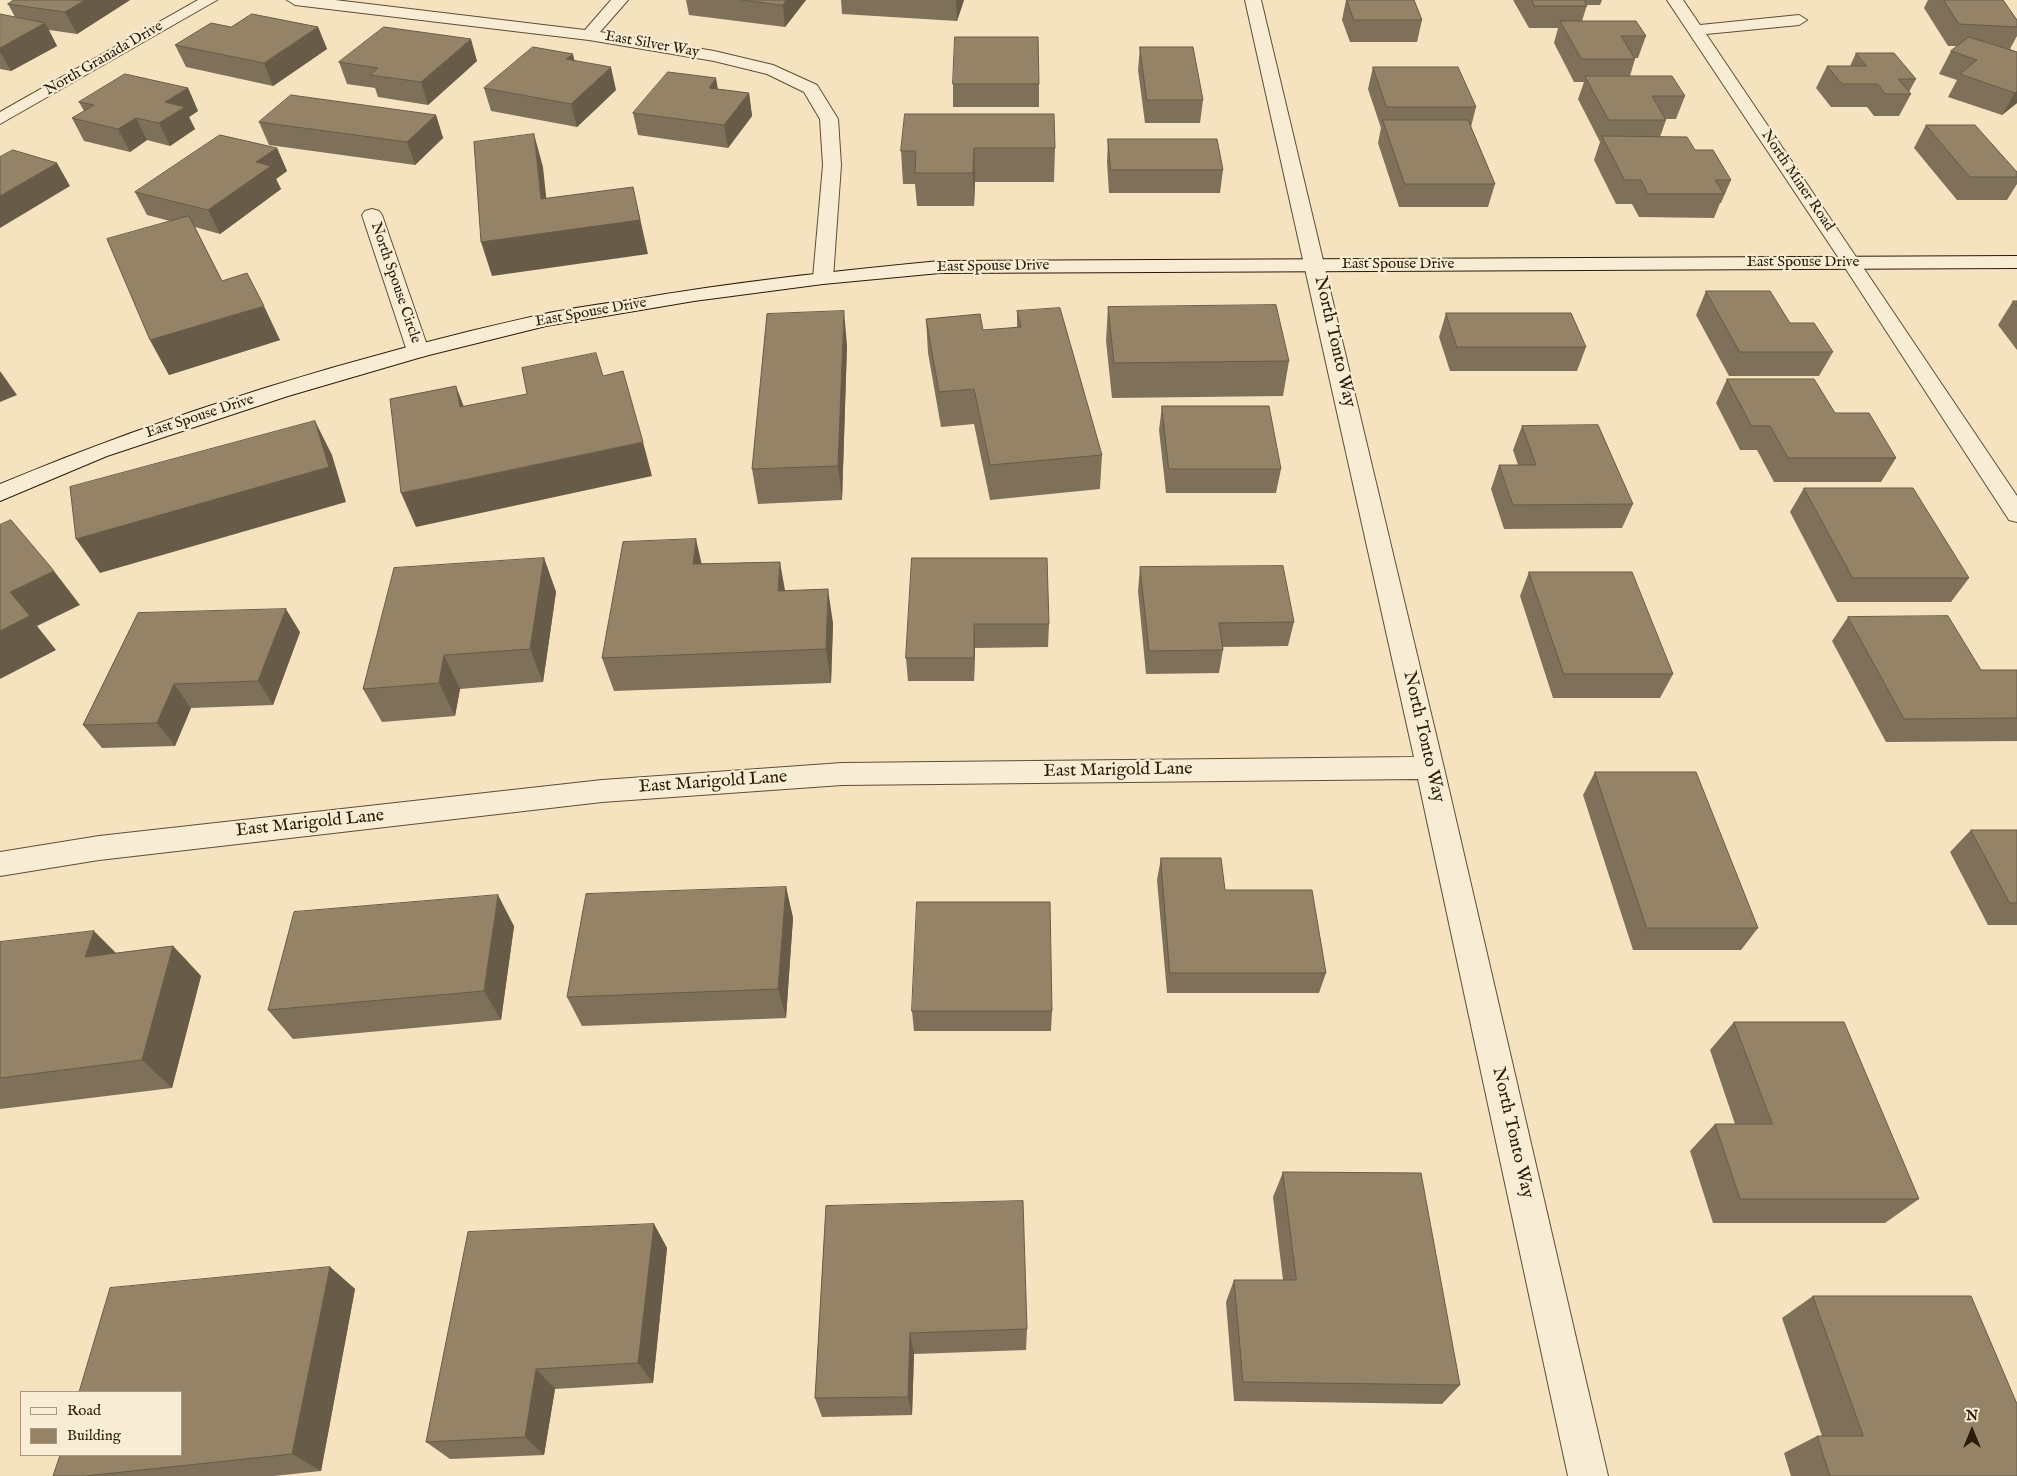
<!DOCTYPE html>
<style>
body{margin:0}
#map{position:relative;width:2017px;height:1476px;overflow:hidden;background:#f5e2be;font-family:"IM FELL English",serif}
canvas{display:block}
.legend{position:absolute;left:20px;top:1391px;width:162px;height:65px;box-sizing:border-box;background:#f8ecd5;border:1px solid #a69983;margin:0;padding:6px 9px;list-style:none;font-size:15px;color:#2a1c08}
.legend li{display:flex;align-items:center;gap:10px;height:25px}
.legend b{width:25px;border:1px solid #a69983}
.north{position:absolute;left:1947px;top:1406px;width:50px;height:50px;-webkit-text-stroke:4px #f8ecd5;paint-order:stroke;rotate:0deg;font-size:14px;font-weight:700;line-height:20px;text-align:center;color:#2a1c08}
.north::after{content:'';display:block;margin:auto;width:18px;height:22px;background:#2a1c08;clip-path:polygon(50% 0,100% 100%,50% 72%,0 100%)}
</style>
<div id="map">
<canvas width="2017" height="1476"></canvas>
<ul class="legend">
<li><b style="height:6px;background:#f8ecd5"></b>Road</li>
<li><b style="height:14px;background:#948367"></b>Building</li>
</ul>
<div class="north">N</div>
</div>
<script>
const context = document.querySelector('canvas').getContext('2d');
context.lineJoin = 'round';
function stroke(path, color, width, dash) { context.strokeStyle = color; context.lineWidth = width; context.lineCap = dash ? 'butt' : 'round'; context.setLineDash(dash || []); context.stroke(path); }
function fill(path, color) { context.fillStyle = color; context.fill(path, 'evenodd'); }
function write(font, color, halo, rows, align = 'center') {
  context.font = font + ' "IM FELL English",serif'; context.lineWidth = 4.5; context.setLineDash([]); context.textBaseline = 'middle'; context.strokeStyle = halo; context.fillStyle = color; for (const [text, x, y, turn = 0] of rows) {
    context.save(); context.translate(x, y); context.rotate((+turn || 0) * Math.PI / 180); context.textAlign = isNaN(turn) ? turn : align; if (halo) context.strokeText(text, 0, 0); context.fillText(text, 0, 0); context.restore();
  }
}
const street = new Path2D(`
 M198,0H217L0,124V112Z
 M287,0H335L585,30L611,0H628L600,32L714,51L773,65L817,85L838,119L841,165L833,278L830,282L823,284L816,282L813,278L823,165L820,119L804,92L767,74L714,61L589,40L295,5Z
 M1245,0H1261L1444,768L1608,1476H1568L1418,779L842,785L602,802L99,860L0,876V852L99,836L602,780L842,763L1414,757Z
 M1667,0H1683L1700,25L1799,15L1807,20L1799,25L1706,34L2017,496V522L2009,520L1842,263Z
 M372,209L379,211L382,215L429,351L426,356L418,357L410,356L407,351L362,215L365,211Z`);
const secondary = new Path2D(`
 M2017,256V268L940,273L823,284L694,301L546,326L425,356L288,396L107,456L0,501V484C175,411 359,355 544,314C572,308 602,304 630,300C733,282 836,271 940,261Z`);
stroke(street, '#5d4e36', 2);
stroke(secondary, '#2a1c08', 2);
fill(street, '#f8ecd5');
fill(secondary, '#f8ecd5');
fill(new Path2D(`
 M14,0H130L77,34L49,30L57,46L11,71L0,69V14L15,17L8,4Z
 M686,0H806L785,27L689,15Z
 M841,0H964L957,21L842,14Z
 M1346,0H1414L1422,20L1417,42H1350L1342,20Z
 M1513,0H1602L1600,5H1587L1582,21L1646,36L1638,58H1635V59L1630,76L1685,96L1676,119H1665L1666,120L1660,137L1695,150L1731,180L1721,203H1720L1714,218L1639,217L1632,204H1616L1594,160L1600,142L1578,99L1584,82H1574L1554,43L1558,28H1529Z
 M1928,0H2003L2017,20V36L2010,49L2017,52V103L2002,115L1948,97L1957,80L1939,74L1951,51L1957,46H1948L1924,8Z
 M231,27H318L327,49L273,86L186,67L175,45Z
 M1140,47L1203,100L1200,123H1145L1138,70Z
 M1856,53L1916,79L1909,92L1911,94L1899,116H1874L1867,107H1831L1816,88L1827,66H1850Z
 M477,61L428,105L378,97L375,88L347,84L339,62Z
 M1373,67L1476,107L1471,127L1495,184L1488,207H1399L1378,143L1381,128L1368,89Z
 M953,84H1039V107H953Z
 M188,88L198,111L189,117L195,129L170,146L147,140L130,152L84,141L72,118L84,111L79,102Z
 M484,88L616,90L577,127L491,111Z
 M718,89L749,93L752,116L728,148L638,135L633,113Z
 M905,114L1055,148L1054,182H975L974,206H917L915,184H903L901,151Z
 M436,115L443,138L415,165L269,145L259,122Z
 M1926,125L2017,172V184L2007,200H1957L1914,148Z
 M1108,139L1223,170L1220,193H1109L1107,162Z
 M277,148L287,171L276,179L281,189L220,234L195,227L222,281L280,340L169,375L150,340L170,221L147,215L135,192Z
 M1706,291L1790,323L1833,352L1819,376H1729L1696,315Z
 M2013,301H2017V350L1998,325Z
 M1108,307L1289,361L1283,396L1112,398L1106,341Z
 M1017,311L1102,455L1100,489L990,500L974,424L941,427L928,353L926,319L983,330L1017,328Z
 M1446,313L1586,347L1577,371H1450L1439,337Z
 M847,345L842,500L758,504L752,469Z
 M1727,379L1896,458L1881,482H1774L1757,450H1740L1716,403Z
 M1162,406L1281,469L1276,493H1166L1159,430Z
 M1522,426L1633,504L1622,528L1504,529L1491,489L1499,465H1518L1513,450Z
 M1804,488L1969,578L1951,602H1837L1790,512Z
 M544,558L556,592L543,682L460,689L455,716L382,722L363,689Z
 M912,558L1049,624L1048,647L975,648L974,681H908L906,658Z
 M702,564L833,623L831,683L614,691L602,658Z
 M1140,567L1294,622L1288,646L1223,647V650L1219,673L1146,674L1138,591Z
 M1529,572L1673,674L1660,698H1553L1520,596Z
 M138,613L300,632L273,705L191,708L175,746L102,748L83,725Z
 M1848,617L1981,670H2017V741L1886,742L1832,641Z
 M1595,772L1758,928L1741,950H1633L1583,795Z
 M1971,830H2017V925H1988L1950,852Z
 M1161,858L1225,890L1326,973L1319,993H1167L1157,880Z
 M786,887L793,918L786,1018L582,1026L567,997Z
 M514,926L501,1020L293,1039L268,1010Z
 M0,942L116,953L173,946L201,976L172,1088L0,1109Z
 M912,1011H1052L1051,1031H914Z
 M1734,1022L1919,1199L1885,1223H1713L1690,1151L1715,1124H1735L1710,1050Z
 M1283,1172L1460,1385L1442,1404L1234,1401L1226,1302L1234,1280H1283L1273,1197Z
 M826,1206L1027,1329L1026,1350L914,1354L912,1415L822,1417L815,1398Z
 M654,1224L667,1248L653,1383L555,1389L544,1455L450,1459L426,1442Z
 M330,1267L355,1289L321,1471L274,1476H86Z
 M1813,1296L2017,1476H1791L1784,1453L1817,1436H1822L1782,1318Z`), '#7f7159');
fill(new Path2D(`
 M85,0H130L77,34L65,12Z
 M786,0H806L785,27L783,5Z
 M956,0H964L957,21Z
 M45,23L57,46L11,71L0,52V48Z
 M318,27L327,49L273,86L264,63Z
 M471,39L477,61L428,105L421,82Z
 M573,54L578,77L566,59Z
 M611,67L616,90L577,127L571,104Z
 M716,78L720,101L709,88Z
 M188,88L198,111L189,117L195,129L170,146L159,123L165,102Z
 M2017,91V103L2002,115L2015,93Z
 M749,93L752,116L728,148L724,125Z
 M436,115L443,138L415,165L407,142Z
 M136,118L147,140L130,152L118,129Z
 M534,134L543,167L550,233L633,187L648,254L492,276L481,242L541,199Z
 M277,148L287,171L276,179L281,189L220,234L208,210L256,162Z
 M974,148L975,182L974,206L973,173Z
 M57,163L70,186L0,228V196Z
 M264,306L280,340L169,375L150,340Z
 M844,311L847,345L842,500L838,466Z
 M0,371L17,395L0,402Z
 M456,386L469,420L460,407Z
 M315,421L332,455L346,502L100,573L76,539Z
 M643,442L652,476L416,527L401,493Z
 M696,539L704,574L693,564Z
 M544,558L556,592L543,682L530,649Z
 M780,562L786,596L778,591Z
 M54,571L80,605L37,626L56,650L0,679V631L10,592Z
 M828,589L833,623L831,683L826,649Z
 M286,609L300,632L273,705L258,681Z
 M974,624L975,648L974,681Z
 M444,655L460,689L455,716L439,683Z
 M174,684L191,708L175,746L157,723Z
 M786,887L793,918L786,1018L778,989Z
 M498,895L514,926L501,1020L484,991Z
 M94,931L124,961L85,957Z
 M173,946L201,976L172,1088L142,1060Z
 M654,1224L667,1248L653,1383L638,1363Z
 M330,1267L355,1289L321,1471L292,1454Z
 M910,1333L914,1354L912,1415L908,1397Z
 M536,1369L555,1389L544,1455L525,1437Z`), '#685c48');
const building = new Path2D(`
 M14,0H85L65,12L8,4Z
 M742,0H786L783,5Z
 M1347,0H1414L1422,20H1354Z
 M1532,0H1584L1587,6H1535Z
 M1944,0H2003L2017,20V27L1959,24Z
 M0,14L45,23L0,48Z
 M252,14L318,27L264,63L175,45L211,23L231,27Z
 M1560,21H1636L1646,36H1621L1635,59H1582Z
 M384,27L471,39L421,82L370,75L378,68L339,62Z
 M955,37H1038L1039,84H953Z
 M1969,37L2017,52V91L2015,93L1960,74L1977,60L1951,51Z
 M533,47L573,54L566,59L611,67L571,104L484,88Z
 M1140,47H1193L1203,100H1147Z
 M1856,53H1894L1916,79H1898L1911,94H1885L1878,84H1842L1827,66H1866Z
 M1373,67H1458L1476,107H1387Z
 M668,72L716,78L709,88L749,93L724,125L633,113Z
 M125,74L188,88L165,102L185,107L159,123L136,118L118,129L72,118L94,105L79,102Z
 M1585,76H1672L1685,96H1652L1666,120H1609Z
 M291,95L436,115L407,142L259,122Z
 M905,114H1054L1055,148H974L973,173H915L916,151H901Z
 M1383,120H1468L1495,184H1405Z
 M1926,125H1975L2017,172V177H1970Z
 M534,134L541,199L633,187L640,220L481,242L474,142Z
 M220,135L277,148L256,162L271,166L208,210L135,192Z
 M1602,136L1687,137L1695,150H1713L1731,180H1715L1724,194H1648L1641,180H1625Z
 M1108,139H1217L1223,170H1111Z
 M13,150L57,163L0,196V157Z
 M189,216L222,281L247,273L264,306L150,340L107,239Z
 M1706,291H1770L1790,323H1814L1833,352H1740Z
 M2013,301H2017V306Z
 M1276,305L1289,361L1114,363L1108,307Z
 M1060,308L1102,455L990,465L974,389L939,392L926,319L980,314L983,330L1021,327L1017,311Z
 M844,311L838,466L752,469L767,314Z
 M1446,313H1571L1586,347H1457Z
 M596,353L603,376L623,371L643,442L401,493L390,399L456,386L460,407L527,394L522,368Z
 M1727,379H1814L1835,413H1869L1896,458H1788L1770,426H1752Z
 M1162,406H1269L1281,469H1169Z
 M315,421L329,467L76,539L70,487Z
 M1598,425L1633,504L1513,505L1499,465H1536L1522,426Z
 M1804,488H1913L1969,578H1853Z
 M11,520L54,571L10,592L30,616L0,631V525Z
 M696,539L693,564L780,562L778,591L828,589L826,649L602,658L623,542Z
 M544,558L530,649L444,655L439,683L363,689L394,568Z
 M912,558H1047L1049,624H974V658H906Z
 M1283,566L1294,622L1219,623L1223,650L1149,651L1140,567Z
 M1529,572H1632L1673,674H1564Z
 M286,609L258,681L174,684L157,723L83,725L138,613Z
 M1948,616L1981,670H2017V718L1904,719L1848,617Z
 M1595,772H1696L1758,928H1647Z
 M1971,830H2017V903H2010Z
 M1161,858H1221L1225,890H1312L1326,973H1170Z
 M786,887L778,989L567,997L586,894Z
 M498,895L484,991L268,1010L294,912Z
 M917,902H1050L1052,1011H912Z
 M94,931L85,957L173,946L142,1060L0,1078V942Z
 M1734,1022H1844L1919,1199H1740L1715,1124H1772Z
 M1283,1172L1421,1173L1460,1385L1243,1382L1234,1280H1296Z
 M1023,1201L1027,1329L910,1333L908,1397L815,1398L826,1206Z
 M654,1224L638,1363L536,1369L525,1437L426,1442L468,1232Z
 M330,1267L292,1454L85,1476H53L60,1455H181V1392H79L110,1288Z
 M1813,1296H1971L2017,1404V1476H1830L1817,1436H1863Z`);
fill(building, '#948367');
stroke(building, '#685c48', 1);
write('15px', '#2a1c08', '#f8ecd5', [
 ["East Silver Way",652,45,10],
 ["North Granada Drive",104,59,-30],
 ["North Miner Road",1797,181,56],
 ["East Spouse Drive",1803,263],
 ["East Spouse Drive",1398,265],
 ["East Spouse Drive",993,267,-1],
 ["North Spouse Circle",395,283,71],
 ["East Spouse Drive",591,313,-10],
 ["East Spouse Drive",200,417,-18]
]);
write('18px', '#2a1c08', '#f8ecd5', [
 ["North Tonto Way",1334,342,77],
 ["North Tonto Way",1423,737,77],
 ["East Marigold Lane",1118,771,-1],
 ["East Marigold Lane",713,783,-4],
 ["East Marigold Lane",310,824,-6],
 ["North Tonto Way",1512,1133,77]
]);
</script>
